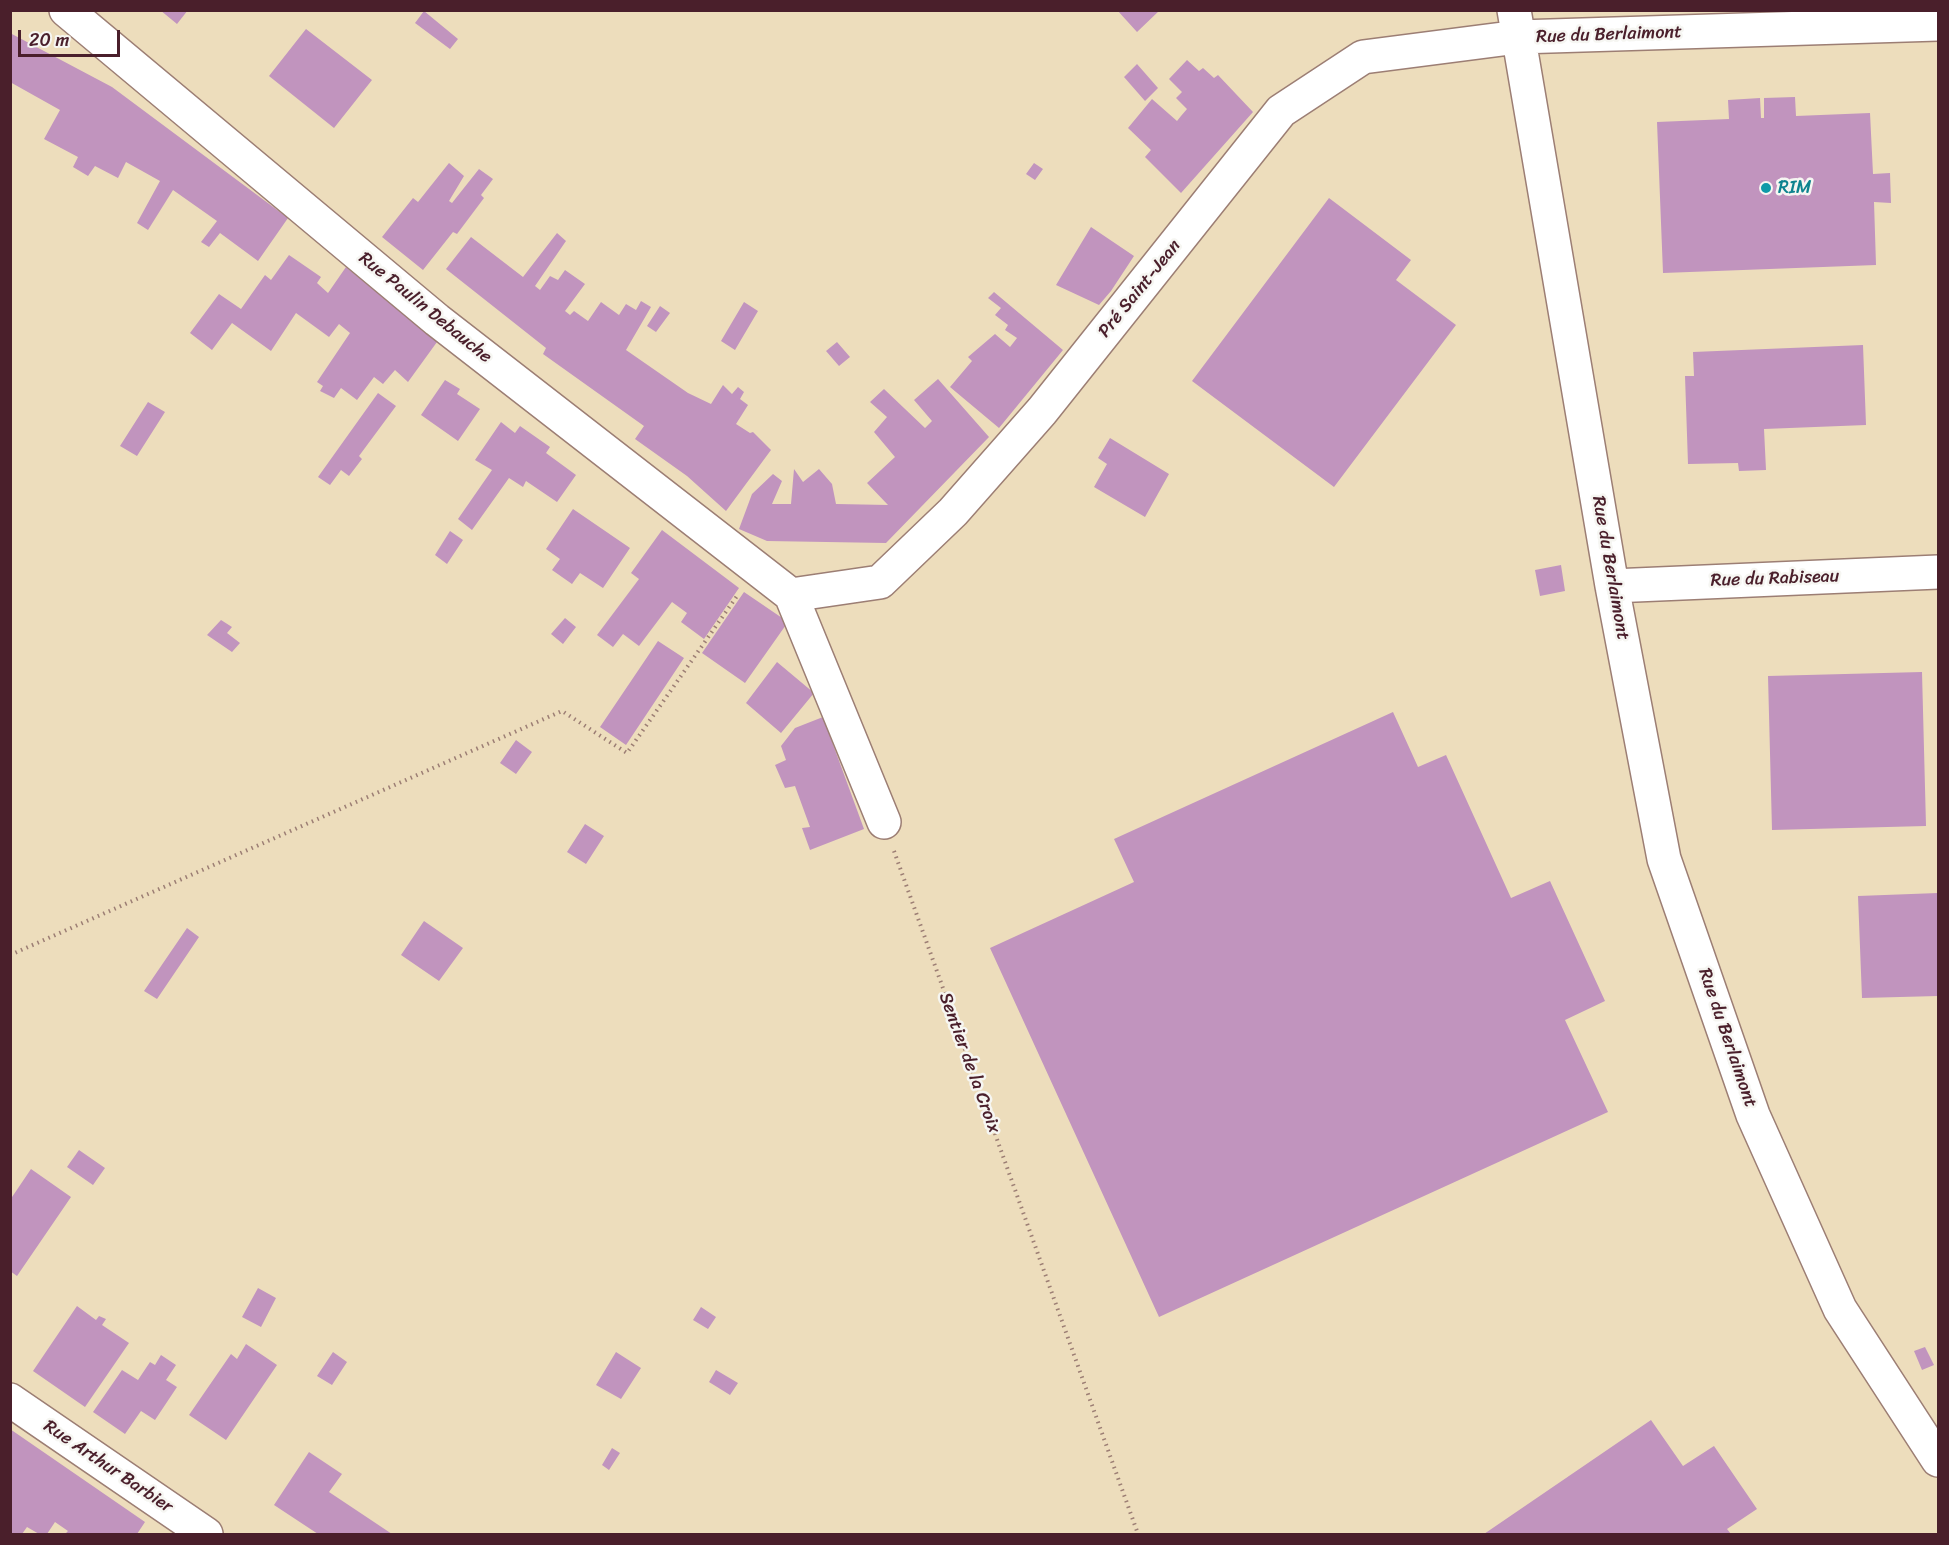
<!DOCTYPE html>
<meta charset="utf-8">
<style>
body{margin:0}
#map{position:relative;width:1949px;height:1545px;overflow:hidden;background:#edddbc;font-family:Sriracha,sans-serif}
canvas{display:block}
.frame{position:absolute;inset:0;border:12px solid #4a1f2b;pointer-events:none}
.scale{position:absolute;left:18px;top:30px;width:102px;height:27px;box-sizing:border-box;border:3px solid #4a1f2b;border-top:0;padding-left:8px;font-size:18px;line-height:21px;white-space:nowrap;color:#4a1f2b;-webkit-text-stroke:4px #f6f6f2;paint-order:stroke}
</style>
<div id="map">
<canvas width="1949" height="1545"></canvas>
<div class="frame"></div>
<div class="scale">20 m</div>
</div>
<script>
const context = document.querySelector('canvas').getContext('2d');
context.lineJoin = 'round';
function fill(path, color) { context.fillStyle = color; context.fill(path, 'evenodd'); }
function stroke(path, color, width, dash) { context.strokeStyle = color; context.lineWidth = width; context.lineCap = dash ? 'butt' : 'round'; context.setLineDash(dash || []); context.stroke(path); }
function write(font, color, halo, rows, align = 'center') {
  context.font = font + ' Sriracha,sans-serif'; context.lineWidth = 5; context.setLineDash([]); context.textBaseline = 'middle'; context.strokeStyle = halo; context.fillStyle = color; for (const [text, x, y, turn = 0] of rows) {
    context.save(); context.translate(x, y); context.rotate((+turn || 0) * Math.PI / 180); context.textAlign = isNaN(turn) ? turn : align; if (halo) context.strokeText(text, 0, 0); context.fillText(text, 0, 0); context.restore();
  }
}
fill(new Path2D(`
 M160,10H188L177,24Z
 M1117,10H1160L1137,32Z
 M424,11L458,39L450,49L415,23Z
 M306,29L372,80L334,128L269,76Z
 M10,33L112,87L288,218L258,261L220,233L209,247L201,242L217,221L173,190L148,230L137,223L160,181L126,162L118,178L95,166L88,176L73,167L78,157L44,139L60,110L10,82Z
 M1187,60L1199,71L1203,68L1214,78L1218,75L1253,112L1181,193L1145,157L1151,150L1128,128L1152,99L1177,121L1181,116L1187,109L1176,98L1182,92L1169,79Z
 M1137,64L1158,88L1145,101L1124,77Z
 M1795,97L1796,116L1870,113L1873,174L1890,173L1891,203L1874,202L1876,265L1663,273L1657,122L1729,119L1728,100L1760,98L1761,118H1764V98Z
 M449,163L464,176L449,201L452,203L479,169L493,179L481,195L484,198L457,234L453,232L423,270L382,237L413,198L418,202Z
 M1034,163L1043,169L1035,180L1026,174Z
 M1329,198L1411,260L1396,280L1456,325L1334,487L1192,381Z
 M1091,227L1134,256L1111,291L1099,305L1056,285Z
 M557,233L566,241L535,286L540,290L550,276L558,280L565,270L585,284L565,311L570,315L574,311L588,321L601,302L619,315L626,304L636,310L641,301L651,307L626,350L688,393L711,404L723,385L732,394L738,387L744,392L740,399L748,405L736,424L750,433L753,432L771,450L726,511L687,476L635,439L644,426L543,354L546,348L446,269L471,237L523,277Z
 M289,255L321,277L317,283L328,293L346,267L437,342L408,382L395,370L383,384L374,377L357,400L341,388L334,398L320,391L323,386L317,382L350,333L339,324L329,337L296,313L271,351L232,323L212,350L190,333L219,294L241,309L265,275L271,280Z
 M994,292L1063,350L999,428L950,387L972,361L968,357L995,334L1010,347L1017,338L1005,330L1008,325L995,315L1001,308L988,298Z
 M744,302L758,311L735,350L721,341Z
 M660,306L670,313L656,332L647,326Z
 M837,342L850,357L839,366L826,351Z
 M1863,345L1866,425L1764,429L1766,470L1739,471L1738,463L1688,464L1685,376H1694L1693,352Z
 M938,379L989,437L886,543L767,541L739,529L752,494L773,474L782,481L772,504H791L794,469L803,482L819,469L832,484L836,504L888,505L867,483L895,457L874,432L887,417L870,402L884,389L925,428L932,421L914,400Z
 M445,380L460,389L457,394L480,409L458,441L421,415Z
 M378,393L396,406L359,456L362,459L349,476L341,470L330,485L318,477Z
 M148,402L165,412L137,456L120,446Z
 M501,422L515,433L520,426L550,447L546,453L576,475L557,502L526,481L523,487L509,478L472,530L458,519L492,470L475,460Z
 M1110,438L1169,474L1145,517L1094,487L1107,464L1098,458Z
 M573,509L630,548L603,588L580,573L572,584L552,570L560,559L546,549Z
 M662,530L739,588L704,639L681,622L687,613L672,602L639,646L623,634L613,647L597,635L639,579L631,573Z
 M450,531L463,540L447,564L435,555Z
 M1561,565L1565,591L1540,596L1535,570Z
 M744,592L788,622L745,683L702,653Z
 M565,618L576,627L563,644L551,634Z
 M221,620L232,627L227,633L240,643L232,652L207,635Z
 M658,641L684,658L626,745L600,727Z
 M777,662L814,693L781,733L746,703Z
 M1922,672L1926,826L1772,830L1768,676Z
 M1393,712L1418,767L1446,755L1511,898L1550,881L1605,1001L1565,1020L1608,1112L1159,1317L990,948L1134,882L1114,839Z
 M823,717L864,829L810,850L802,828L810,827L795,786L785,788L775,765L786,760L781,746L795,728Z
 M516,740L532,752L516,774L500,763Z
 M585,824L604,836L586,864L567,852Z
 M1938,893V996L1862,998L1858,896Z
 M424,921L463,948L439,981L401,955Z
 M187,928L199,937L157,999L144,991Z
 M79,1150L105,1168L93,1185L67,1167Z
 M31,1169L71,1197L17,1276L10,1271V1200Z
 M258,1288L276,1298L261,1327L242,1317Z
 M77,1306L96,1320L99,1316L106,1319L102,1325L129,1343L85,1407L33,1371Z
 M701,1307L716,1317L708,1329L693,1320Z
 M246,1344L277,1365L226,1440L189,1415L231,1354L237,1359Z
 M1925,1347L1934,1365L1922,1370L1914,1351Z
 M333,1352L347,1362L332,1385L317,1376Z
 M616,1352L641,1368L621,1399L596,1385Z
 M161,1355L176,1365L166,1380L177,1387L155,1420L141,1411L125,1434L93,1412L122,1370L138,1380L150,1362L155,1365Z
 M716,1370L738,1383L730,1395L709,1382Z
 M1651,1420L1683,1466L1714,1446L1757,1509L1727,1529L1731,1534H1484Z
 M10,1429L145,1522L137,1534H65L68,1531L55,1522L47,1534H39L27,1527L22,1534H10Z
 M612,1448L620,1453L609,1470L602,1465Z
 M309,1452L342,1474L329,1492L392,1534H318L274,1505Z`), '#c194be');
const minor = new Path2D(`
 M66,10L437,320L791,595
 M1514,10L1612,586L1664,859L1753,1115L1840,1309L1938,1460
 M1612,586L1938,572
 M791,595L880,582L953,512L1042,411L1281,111L1363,57L1518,37L1938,24
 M791,595L884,822
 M10,1400L206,1534`);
stroke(minor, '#9c7e74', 36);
stroke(new Path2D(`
 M894,851L1138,1534
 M10,955L562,711L627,753L737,596`), '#9c7e74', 4, [1.5, 4.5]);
stroke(minor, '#fff', 33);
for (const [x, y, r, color] of [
 [1766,188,6,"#0f9aa8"]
]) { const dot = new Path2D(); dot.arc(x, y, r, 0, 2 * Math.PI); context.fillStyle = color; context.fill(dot); stroke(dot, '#f6f6f2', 2); }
write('18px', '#4a1f2b', '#f6f6f2', [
 ["Rue du Berlaimont",1609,35,-2],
 ["Pré Saint-Jean",1140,289,-51],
 ["Rue Paulin Debauche",425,308,39],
 ["Rue du Berlaimont",1610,568,80],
 ["Rue du Rabiseau",1775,579,-2],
 ["Rue du Berlaimont",1727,1038,71],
 ["Sentier de la Croix",969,1063,70],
 ["Rue Arthur Barbier",108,1467,34]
]);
write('18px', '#0d838f', '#f6f6f2', [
 ["RIM",1778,188]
], 'left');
</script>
